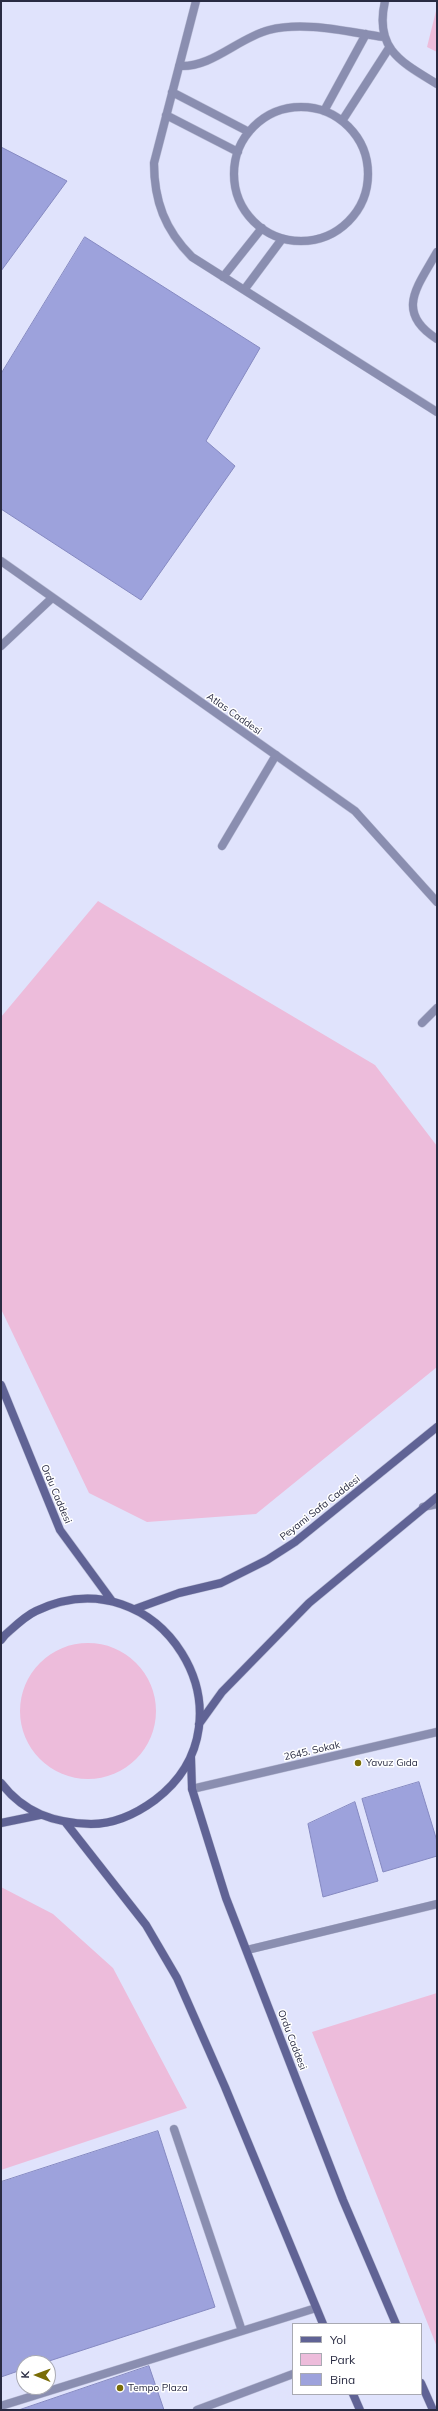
<!DOCTYPE html>
<meta charset="utf-8">
<style>
body{margin:0}
#map{position:relative;width:438px;height:2411px;overflow:hidden;background:#e0e3fc;font-family:Mulish,sans-serif}
canvas{display:block}
.frame{position:absolute;inset:0;border:2px solid #292b42;pointer-events:none}
.legend{position:absolute;left:292px;top:2323px;width:130px;height:72px;box-sizing:border-box;background:#fff;border:1px solid #a9aab3;margin:0;padding:5px 7px;list-style:none;font-size:12px;color:#292b42}
.legend li{display:flex;align-items:center;gap:8px;height:20px}
.legend b{width:20px;border:1px solid #a9aab3}
.north{position:absolute;left:16px;top:2355px;width:40px;height:40px;box-sizing:border-box;background:#fff;border:1px solid #a9aab3;border-radius:50%;rotate:271deg;font-size:11px;font-weight:700;line-height:16px;text-align:center;color:#292b42}
.north::after{content:'';display:block;margin:auto;width:14px;height:18px;background:#7a6d07;clip-path:polygon(50% 0,100% 100%,50% 72%,0 100%)}
</style>
<div id="map">
<canvas width="438" height="2411"></canvas>
<div class="frame"></div>
<ul class="legend">
<li><b style="height:5px;background:#606395"></b>Yol</li>
<li><b style="height:11px;background:#edbcdb"></b>Park</li>
<li><b style="height:11px;background:#9da2dc"></b>Bina</li>
</ul>
<div class="north">K</div>
</div>
<script>
const context = document.querySelector('canvas').getContext('2d');
context.lineJoin = 'round';
function fill(path, color) { context.fillStyle = color; context.fill(path, 'evenodd'); }
function stroke(path, color, width, dash) { context.strokeStyle = color; context.lineWidth = width; context.lineCap = dash ? 'butt' : 'round'; context.setLineDash(dash || []); context.stroke(path); }
function write(font, color, halo, rows, align = 'center') {
  context.font = font + ' Mulish,sans-serif'; context.lineWidth = 3; context.setLineDash([]); context.textBaseline = 'middle'; context.strokeStyle = halo; context.fillStyle = color; for (const [text, x, y, turn = 0] of rows) {
    context.save(); context.translate(x, y); context.rotate((+turn || 0) * Math.PI / 180); context.textAlign = isNaN(turn) ? turn : align; if (halo) context.strokeText(text, 0, 0); context.fillText(text, 0, 0); context.restore();
  }
}
fill(new Path2D(`
 M437,7V52L427,47Z
 M98,901L375,1065L437,1146V1367L256,1514L147,1522L89,1493L1,1309V1017Z
 M20 1711a68 68 0 1 1 136 0a68 68 0 1 1-136 0Z
 M1,1887L53,1914L113,1968L187,2108L1,2170Z
 M437,1993V2347L312,2032Z`), '#edbcdb');
const building = new Path2D(`
 M1,147L67,181L1,271Z
 M85,237L260,348L206,441L235,466L141,600L1,509V374Z
 M419,1782L437,1841V1856L383,1872L362,1799Z
 M355,1802L378,1881L323,1897L308,1824Z
 M158,2131L215,2307L43,2363H24V2369L1,2377V2182Z
 M149,2366L164,2410H19Z`);
fill(building, '#9da2dc');
stroke(building, '#8589c1', 1);
const lane = new Path2D(`
 M196,1L154,163C154,201 165,230 192,257L437,412
 M385,1C374,49 401,62 437,84
 M179,66C212,68 238,38 269,30C305,21 347,32 384,37
 M172,92L249,132
 M234 174a67 67 0 1 1 134 0a67 67 0 1 1-134 0Z
 M324,111L366,34
 M166,115L238,152
 M342,121L389,48
 M437,252C418,286 394,312 437,339
 M223,277L262,228
 M244,290L282,239
 M1,646L52,598
 M222,846L276,755
 M422,1023L437,1008
 M174,2129L242,2331
 M1,2406L316,2308
 M197,2410L293,2374`);
const street = new Path2D(`
 M1,561L355,811L437,902
 M423,1507L437,1504
 M192,1789L437,1732
 M247,1950L437,1904`);
const secondary = new Path2D(`
 M1,1385L60,1530L112,1601
 M135,1609L179,1593L221,1583L267,1560L295,1542L437,1427
 M1,1640L5,1635C14,1627 25,1616 36,1611C159,1552 262,1719 155,1800C136,1814 114,1824 91,1824C54,1823 24,1813 1,1783
 M199,1724L222,1692L309,1603L437,1497
 M191,1757L192,1789L226,1898L343,2200L396,2324
 M1,1823L40,1815
 M66,1823L146,1925L177,1978L225,2087L323,2324
 M421,2383L433,2410
 M353,2394L360,2410`);
stroke(lane, '#bbbed7', 9);
stroke(street, '#bbbed7', 9);
stroke(secondary, '#bbbed7', 9);
stroke(lane, '#8a8eb0', 8);
stroke(street, '#8a8eb0', 8);
stroke(secondary, '#606395', 8);
for (const [x, y, r, color] of [
 [358,1763,4,"#7a6d07"],
 [120,2388,4,"#7a6d07"]
]) { const dot = new Path2D(); dot.arc(x, y, r, 0, 2 * Math.PI); context.fillStyle = color; context.fill(dot); stroke(dot, '#fff', 1.5); }
write('10px', '#292b42', '#fff', [
 ["Atlas Caddesi",234,714,35],
 ["Ordu Caddesi",56,1494,67],
 ["Peyami Safa Caddesi",320,1508,-38],
 ["2645. Sokak",312,1751,-13],
 ["Ordu Caddesi",292,2040,69]
]);
write('10px', '#292b42', '#fff', [
 ["Yavuz Gıda",366,1763],
 ["Tempo Plaza",128,2388]
], 'left');
</script>
